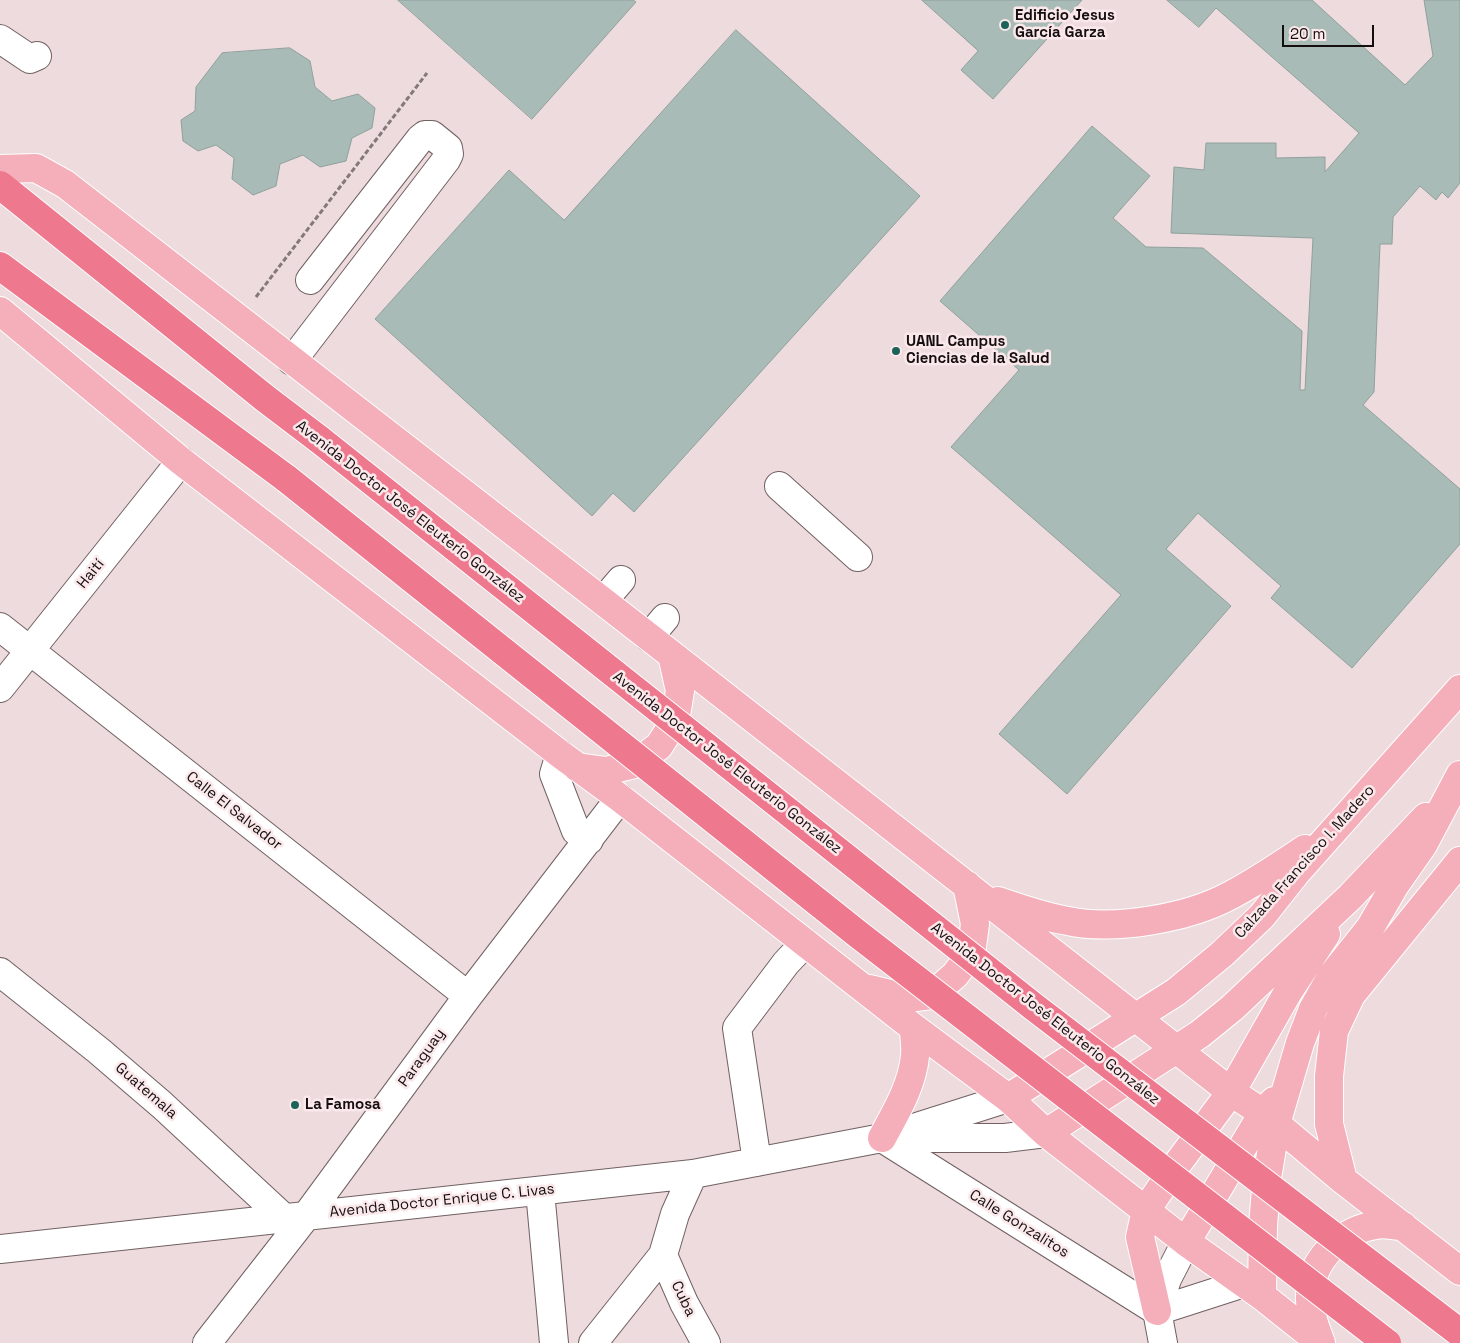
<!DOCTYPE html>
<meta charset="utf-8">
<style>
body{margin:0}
#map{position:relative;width:1460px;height:1343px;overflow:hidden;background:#eddbdd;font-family:"Space Grotesk",sans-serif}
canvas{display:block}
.scale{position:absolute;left:1282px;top:25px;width:92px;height:22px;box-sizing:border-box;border:2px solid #140e0f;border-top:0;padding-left:6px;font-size:15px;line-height:18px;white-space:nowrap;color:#140e0f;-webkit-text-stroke:4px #fbe8ea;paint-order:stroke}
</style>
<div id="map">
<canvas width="1460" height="1343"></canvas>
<div class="scale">20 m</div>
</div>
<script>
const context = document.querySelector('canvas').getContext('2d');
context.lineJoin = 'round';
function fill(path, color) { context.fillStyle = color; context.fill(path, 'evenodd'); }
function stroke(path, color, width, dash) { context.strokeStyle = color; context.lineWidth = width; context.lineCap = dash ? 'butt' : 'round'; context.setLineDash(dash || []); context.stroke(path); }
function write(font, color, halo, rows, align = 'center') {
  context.font = font + ' "Space Grotesk",sans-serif'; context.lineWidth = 5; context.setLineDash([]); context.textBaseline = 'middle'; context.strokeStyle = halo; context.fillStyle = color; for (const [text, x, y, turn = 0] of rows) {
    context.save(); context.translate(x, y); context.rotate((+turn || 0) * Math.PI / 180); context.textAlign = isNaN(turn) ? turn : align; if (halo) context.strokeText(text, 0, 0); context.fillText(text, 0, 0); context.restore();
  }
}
const building = new Path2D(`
 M398,0H633L636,2L532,119Z
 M922,0H1082L993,99L961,70L978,51Z
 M1167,0H1312L1405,85L1433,56L1424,0H1460V183L1448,198L1442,192L1436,200L1420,186L1393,217L1392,244H1380L1374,392L1363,405L1460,489V544L1352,668L1271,598L1281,586L1198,513L1166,549L1231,606L1067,794L999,734L1121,595L951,447L1019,370L940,301L1092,126L1150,176L1113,218L1146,247L1203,248L1302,331L1300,390H1305L1313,238L1171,233L1174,167L1204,170L1206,143H1276V158L1325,157V172L1359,133L1216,8L1199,27Z
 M736,30L920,196L634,512L613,493L592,516L375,319L509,170L564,220Z
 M290,48L310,61L315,87L332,101L358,94L375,108L372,128L352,138L346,161L320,167L303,155L280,164L276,186L253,195L232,179L234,158L216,145L198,151L183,141L181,120L195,111L196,87L222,53Z`);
fill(building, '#a9bbb7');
stroke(building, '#8fa09c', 1);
const minor = new Path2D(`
 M0,39L30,59L37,56
 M292,361L446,160L449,154L448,148L432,135H425L420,139L310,280
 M779,486L858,557
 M603,601L621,580
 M0,627L468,996
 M649,637L665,618
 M0,688L181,461
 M560,754L554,774L576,831L589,840
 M0,972L99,1051L162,1105L284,1218
 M882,1138L1157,1311
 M908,1138H1005L1046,1133
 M757,1162L737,1028L786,963L805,943
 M540,1191L554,1343
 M0,1249L693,1174L882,1138L1008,1098
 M663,1255L684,1303L706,1343
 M1157,1311L1244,1283
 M207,1343L307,1215L468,996L620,798
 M593,1343L663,1255L675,1214L693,1174
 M1163,1343L1157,1311L1167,1279L1186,1242`);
const major = new Path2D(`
 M0,169L36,168L65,184L649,637L1231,1092L1263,1113L1343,1180L1460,1271
 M0,311L181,461L560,754L620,798L914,1028L1008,1098L1046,1133L1186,1242L1262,1296L1321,1343
 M577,767L606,771L635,764L659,746L675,721L680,691L672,655
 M998,901C1021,909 1044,917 1068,921C1115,931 1189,918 1231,895C1256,882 1281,865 1305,849
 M870,989L907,998L932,995L955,975L971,954L975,924L967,885
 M1008,1098L1176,992L1222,954L1262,916L1296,873L1460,689
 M1046,1133L1200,1034L1232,1008L1350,897L1426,817
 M882,1138C896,1112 912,1086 915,1056C916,1048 914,1037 914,1028
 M1343,1180L1329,1124V1076L1334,1031L1351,995L1460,861
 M1186,1242L1263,1113L1274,1101
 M1262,1296L1263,1225L1267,1178L1276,1124L1300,1043L1313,1009L1331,977L1370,928L1395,885L1423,845L1460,775
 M1157,1311L1140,1237L1146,1210L1178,1163L1231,1092L1288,992L1326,934
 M1321,1343C1315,1327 1309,1312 1310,1295C1311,1259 1342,1230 1376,1225C1384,1223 1394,1226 1403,1226`);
const highway = new Path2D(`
 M0,185L266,399L320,440
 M0,266L287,479`);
stroke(minor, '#716162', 30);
stroke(major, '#fff', 30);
stroke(highway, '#fff', 30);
stroke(new Path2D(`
 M256,297L427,73`), '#847879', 3, [5, 2.5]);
stroke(minor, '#fff', 28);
stroke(major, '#f5afbb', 28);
stroke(highway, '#ee798e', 28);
const highwayBridge = new Path2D(`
 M320,440L1034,1007L1460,1333
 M287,479L859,935L1387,1343`);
stroke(highwayBridge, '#fff', 30, []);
stroke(highwayBridge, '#ee798e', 28);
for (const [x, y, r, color] of [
 [1005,25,5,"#1b6358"],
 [896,351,5,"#1b6358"],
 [295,1105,5,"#1b6358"]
]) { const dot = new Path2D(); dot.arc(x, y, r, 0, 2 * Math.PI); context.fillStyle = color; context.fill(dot); stroke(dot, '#fbe8ea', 2); }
write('bold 15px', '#140e0f', '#fbe8ea', [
 ["Edificio Jesus",1015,16],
 ["García Garza",1015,33],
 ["UANL Campus",906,342],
 ["Ciencias de la Salud",906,359],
 ["La Famosa",305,1105]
], 'left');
write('15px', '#140e0f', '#fbe8ea', [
 ["Avenida Doctor José Eleuterio González",410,512,38],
 ["Haití",91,574,-51],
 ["Avenida Doctor José Eleuterio González",727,763,38],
 ["Calle El Salvador",234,811,38],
 ["Calzada Francisco I. Madero",1305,862,-48],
 ["Avenida Doctor José Eleuterio González",1045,1014,38],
 ["Paraguay",422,1058,-54],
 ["Guatemala",146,1091,41],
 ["Avenida Doctor Enrique C. Livas",442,1201,-6],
 ["Calle Gonzalitos",1019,1224,32],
 ["Cuba",683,1299,64]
]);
</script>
